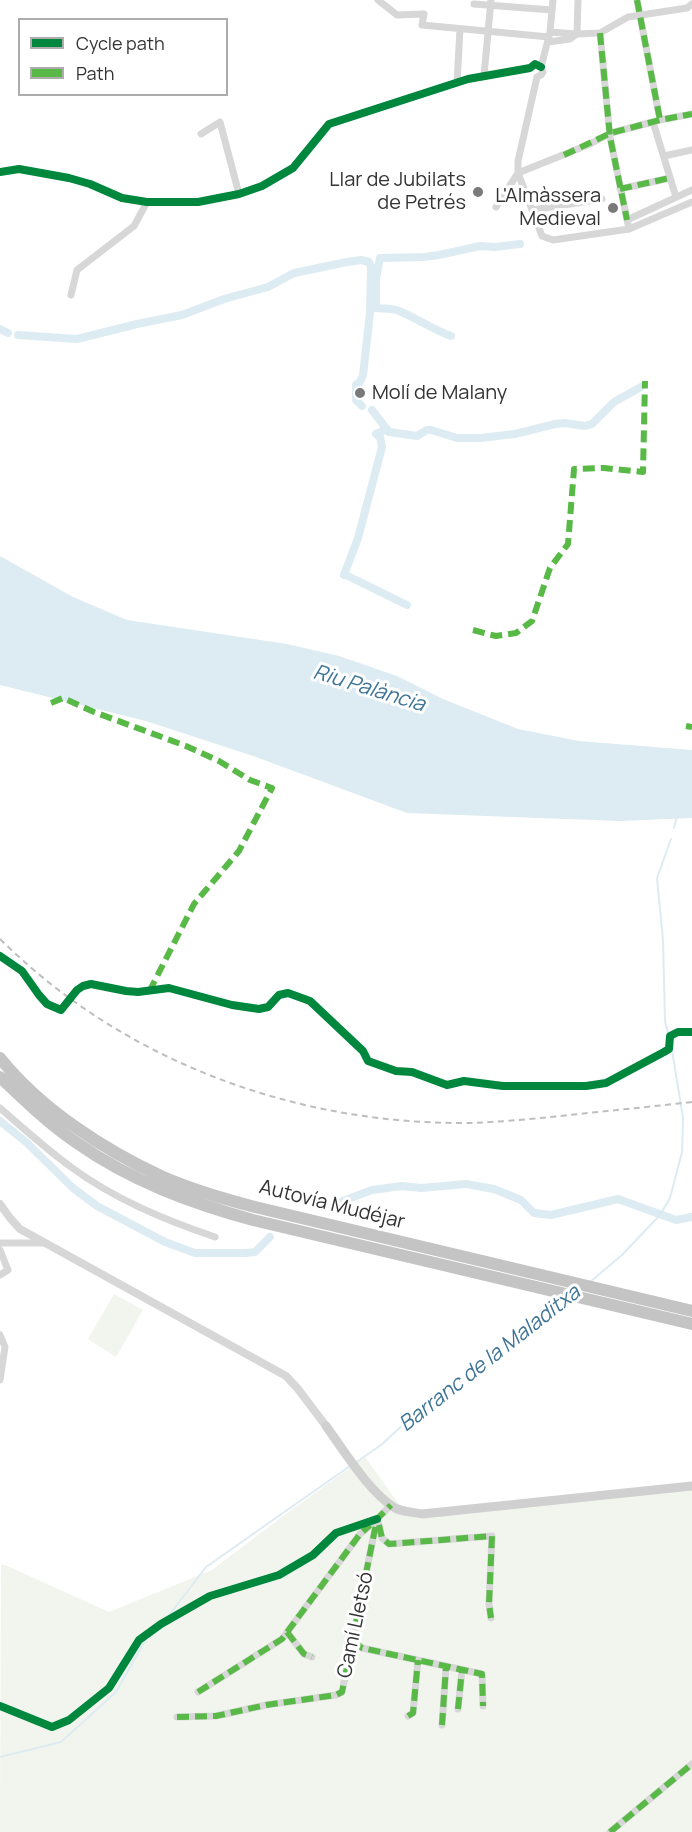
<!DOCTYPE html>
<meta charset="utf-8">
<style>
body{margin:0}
#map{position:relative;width:692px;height:1832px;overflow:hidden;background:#fff;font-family:Manrope,sans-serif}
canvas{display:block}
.legend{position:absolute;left:18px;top:18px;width:210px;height:78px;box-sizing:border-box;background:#fff;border:2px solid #adadad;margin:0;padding:8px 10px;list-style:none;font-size:18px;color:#333}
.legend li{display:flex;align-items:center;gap:12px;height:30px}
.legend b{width:30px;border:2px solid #adadad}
</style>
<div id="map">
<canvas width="692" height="1832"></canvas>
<ul class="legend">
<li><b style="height:8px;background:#00873e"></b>Cycle path</li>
<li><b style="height:8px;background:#58b947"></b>Path</li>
</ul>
</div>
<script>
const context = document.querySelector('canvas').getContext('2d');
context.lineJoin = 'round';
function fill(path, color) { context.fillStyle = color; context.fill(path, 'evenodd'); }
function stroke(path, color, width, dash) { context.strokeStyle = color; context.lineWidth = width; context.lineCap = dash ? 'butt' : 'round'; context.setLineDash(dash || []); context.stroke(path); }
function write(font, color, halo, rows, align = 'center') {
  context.font = font + ' Manrope,sans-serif'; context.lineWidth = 6; context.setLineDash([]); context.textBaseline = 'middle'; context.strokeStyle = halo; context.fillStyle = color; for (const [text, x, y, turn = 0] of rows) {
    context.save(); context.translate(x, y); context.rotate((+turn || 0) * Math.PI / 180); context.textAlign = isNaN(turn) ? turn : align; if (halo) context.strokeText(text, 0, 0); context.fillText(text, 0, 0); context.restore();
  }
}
fill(new Path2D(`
 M114,1294L143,1310L116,1357L88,1339Z
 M365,1457L404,1511L462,1509L692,1488V1832H0L1,1565H5L109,1612L212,1570L283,1516Z`), '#f1f5ed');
fill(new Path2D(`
 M0,556L73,597L127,620L287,644L339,656L397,676L443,699L518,729L579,741L692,750V818L619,821L407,813L256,757L146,721L0,685Z`), '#ddebf3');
stroke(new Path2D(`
 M674,828L677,816
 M590,1282L622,1255L660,1215L670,1198L682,1152L683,1118L671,1044L665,1021L663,940L657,878L671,839
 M355,1463L381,1445L429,1401L570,1299
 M167,1618L206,1567L350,1466
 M0,1757L61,1742L116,1692L146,1639`), '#ddebf3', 2);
stroke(new Path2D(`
 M0,329L8,333
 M18,335L77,339L137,324L182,315L224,299L268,287L294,273L347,262L361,260L369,262L371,267L370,313L363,375L360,382L356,385V400L362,406
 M451,336C433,330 417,318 399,311C392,308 384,309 376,308V279L380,258L424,257L439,255L480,246L495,247L520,244
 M372,410L389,432L417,436L427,430H431L457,438H480L515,434L555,424L565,423L585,426L592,424L614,402L641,387
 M344,575L358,538L382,447L380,437L376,434L387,429
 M350,577L407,605
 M0,1121L26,1142L73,1188L97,1206L165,1242L195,1253H245L255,1252L270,1237
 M340,1202L372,1190L402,1186L421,1188L466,1184L494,1189L521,1200L534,1213L551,1215L618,1199L676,1220L692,1217`), '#ddebf3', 8);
stroke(new Path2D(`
 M378,0L397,15L424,14L422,25L549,37
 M637,0L660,120
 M474,4L552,10
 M550,32L577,34L600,33L628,17L687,8L692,4
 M600,33L610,137L629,229
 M577,34L578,0
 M548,42L570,39L577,34
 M484,76L491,0
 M537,77L518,161V173L542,236L553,240L629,229L692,202
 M537,77L541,75L543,72L541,67L550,32L553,0
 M457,83L460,29
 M653,122L676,197
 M201,134L220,122L239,194
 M664,156L692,150
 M0,172L19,169L69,178L90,184L122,198L147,202H198L239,194L262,186L293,168L329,124L468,79L530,68L535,64L541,67
 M620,189L670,178
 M496,207L518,173L590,144L611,133L660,120L692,114
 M532,210L602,199
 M627,220L692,190
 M71,295L77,270L134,226L147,202
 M0,1108C23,1128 46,1149 71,1167C114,1199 165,1220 215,1237
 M0,1243H45
 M0,1250L8,1270L0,1275
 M0,1335L5,1347L0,1380
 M378,1522L382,1538L389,1544L492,1536L489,1604L491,1618
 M287,1632L304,1654L312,1657
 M353,1641L362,1648L482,1674L483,1706
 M198,1692L282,1639L360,1534L373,1523
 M0,1706L52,1727L69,1720L109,1688L139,1640L161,1624L210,1596L279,1575L313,1555L336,1533L377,1519
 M458,1709L462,1670
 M408,1716L413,1713L418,1660
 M177,1717L216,1716L266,1705L336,1695L342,1692L377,1519L391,1505
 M442,1725L446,1667
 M610,1832L692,1764`), '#d7d7d7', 7);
stroke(new Path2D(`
 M0,1204L10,1218L20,1229L286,1376L298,1389L326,1426`), '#d7d7d7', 8);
stroke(new Path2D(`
 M326,1426C345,1452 369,1492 395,1508C402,1512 414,1512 422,1514L692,1486`), '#d0d0d0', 9);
stroke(new Path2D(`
 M0,1058C41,1109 104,1150 163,1177C193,1190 224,1199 255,1207L692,1311
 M0,1077C24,1100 49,1124 77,1143C131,1181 191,1203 253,1220L692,1324`), '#c4c4c4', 12);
stroke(new Path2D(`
 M0,939C124,1062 297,1125 470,1123C500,1122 531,1119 561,1116C605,1111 648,1107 692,1102`), '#bebebe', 2, [6, 4.5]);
stroke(new Path2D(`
 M637,0L660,120
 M600,33L610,137L627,220
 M564,155L611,133L660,120L692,114
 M620,189L670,178
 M473,630L496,636L516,633L532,621L550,568L568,544L574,469L604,468L643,472L645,381
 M51,703L63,698L94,712L186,746L219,761L250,780L272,788L239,851L194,904L150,990
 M686,726L692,727
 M379,1525L382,1538L389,1544L492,1536L489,1604L491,1618
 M287,1632L304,1654L312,1657
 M353,1641L362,1648L482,1674L483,1706
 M198,1692L282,1639L360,1534L370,1525
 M458,1709L462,1670
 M408,1716L413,1713L418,1660
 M177,1717L216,1716L266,1705L336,1695L342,1692L377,1519L391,1505
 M442,1725L446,1667
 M610,1832L692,1764`), '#58b947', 6, [12, 6]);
stroke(new Path2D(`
 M0,172L19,169L69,178L90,184L122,198L147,202H198L239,194L262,186L293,168L329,124L468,79L530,68L535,64L541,67
 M0,956L22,971L39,995L47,1004L61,1010L77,990L83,986L91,984L126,991L138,992L169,988L232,1005L259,1009L268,1007L279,995L288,993L310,1001L363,1051L368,1061L396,1071L412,1072L447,1085L464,1081L503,1086H586L606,1083L664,1052L669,1049L670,1036L678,1032H692
 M0,1706L52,1727L69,1720L109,1688L139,1640L161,1624L210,1596L279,1575L313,1555L336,1533L377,1519`), '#00873e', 8);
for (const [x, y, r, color] of [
 [478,192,6,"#7a7a7a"],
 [613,208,6,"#7a7a7a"],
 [360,393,6,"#7a7a7a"]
]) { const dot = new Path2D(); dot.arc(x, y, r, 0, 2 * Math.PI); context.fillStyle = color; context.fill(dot); stroke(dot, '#fff', 2); }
write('20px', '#333', '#fff', [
 ["Llar de Jubilats",466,180],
 ["de Petrés",466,203],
 ["L'Almàssera",601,196],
 ["Medieval",601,219],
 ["Molí de Malany",372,393,"left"]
], 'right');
write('20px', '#333', '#fff', [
 ["Autovía Mudéjar",332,1205,14],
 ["Camí Lletsó",356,1625,-78]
]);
write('italic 21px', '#3f7597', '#fff', [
 ["Riu Palància",369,689,17],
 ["Barranc de la Maladitxa",490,1359,-38]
]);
</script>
